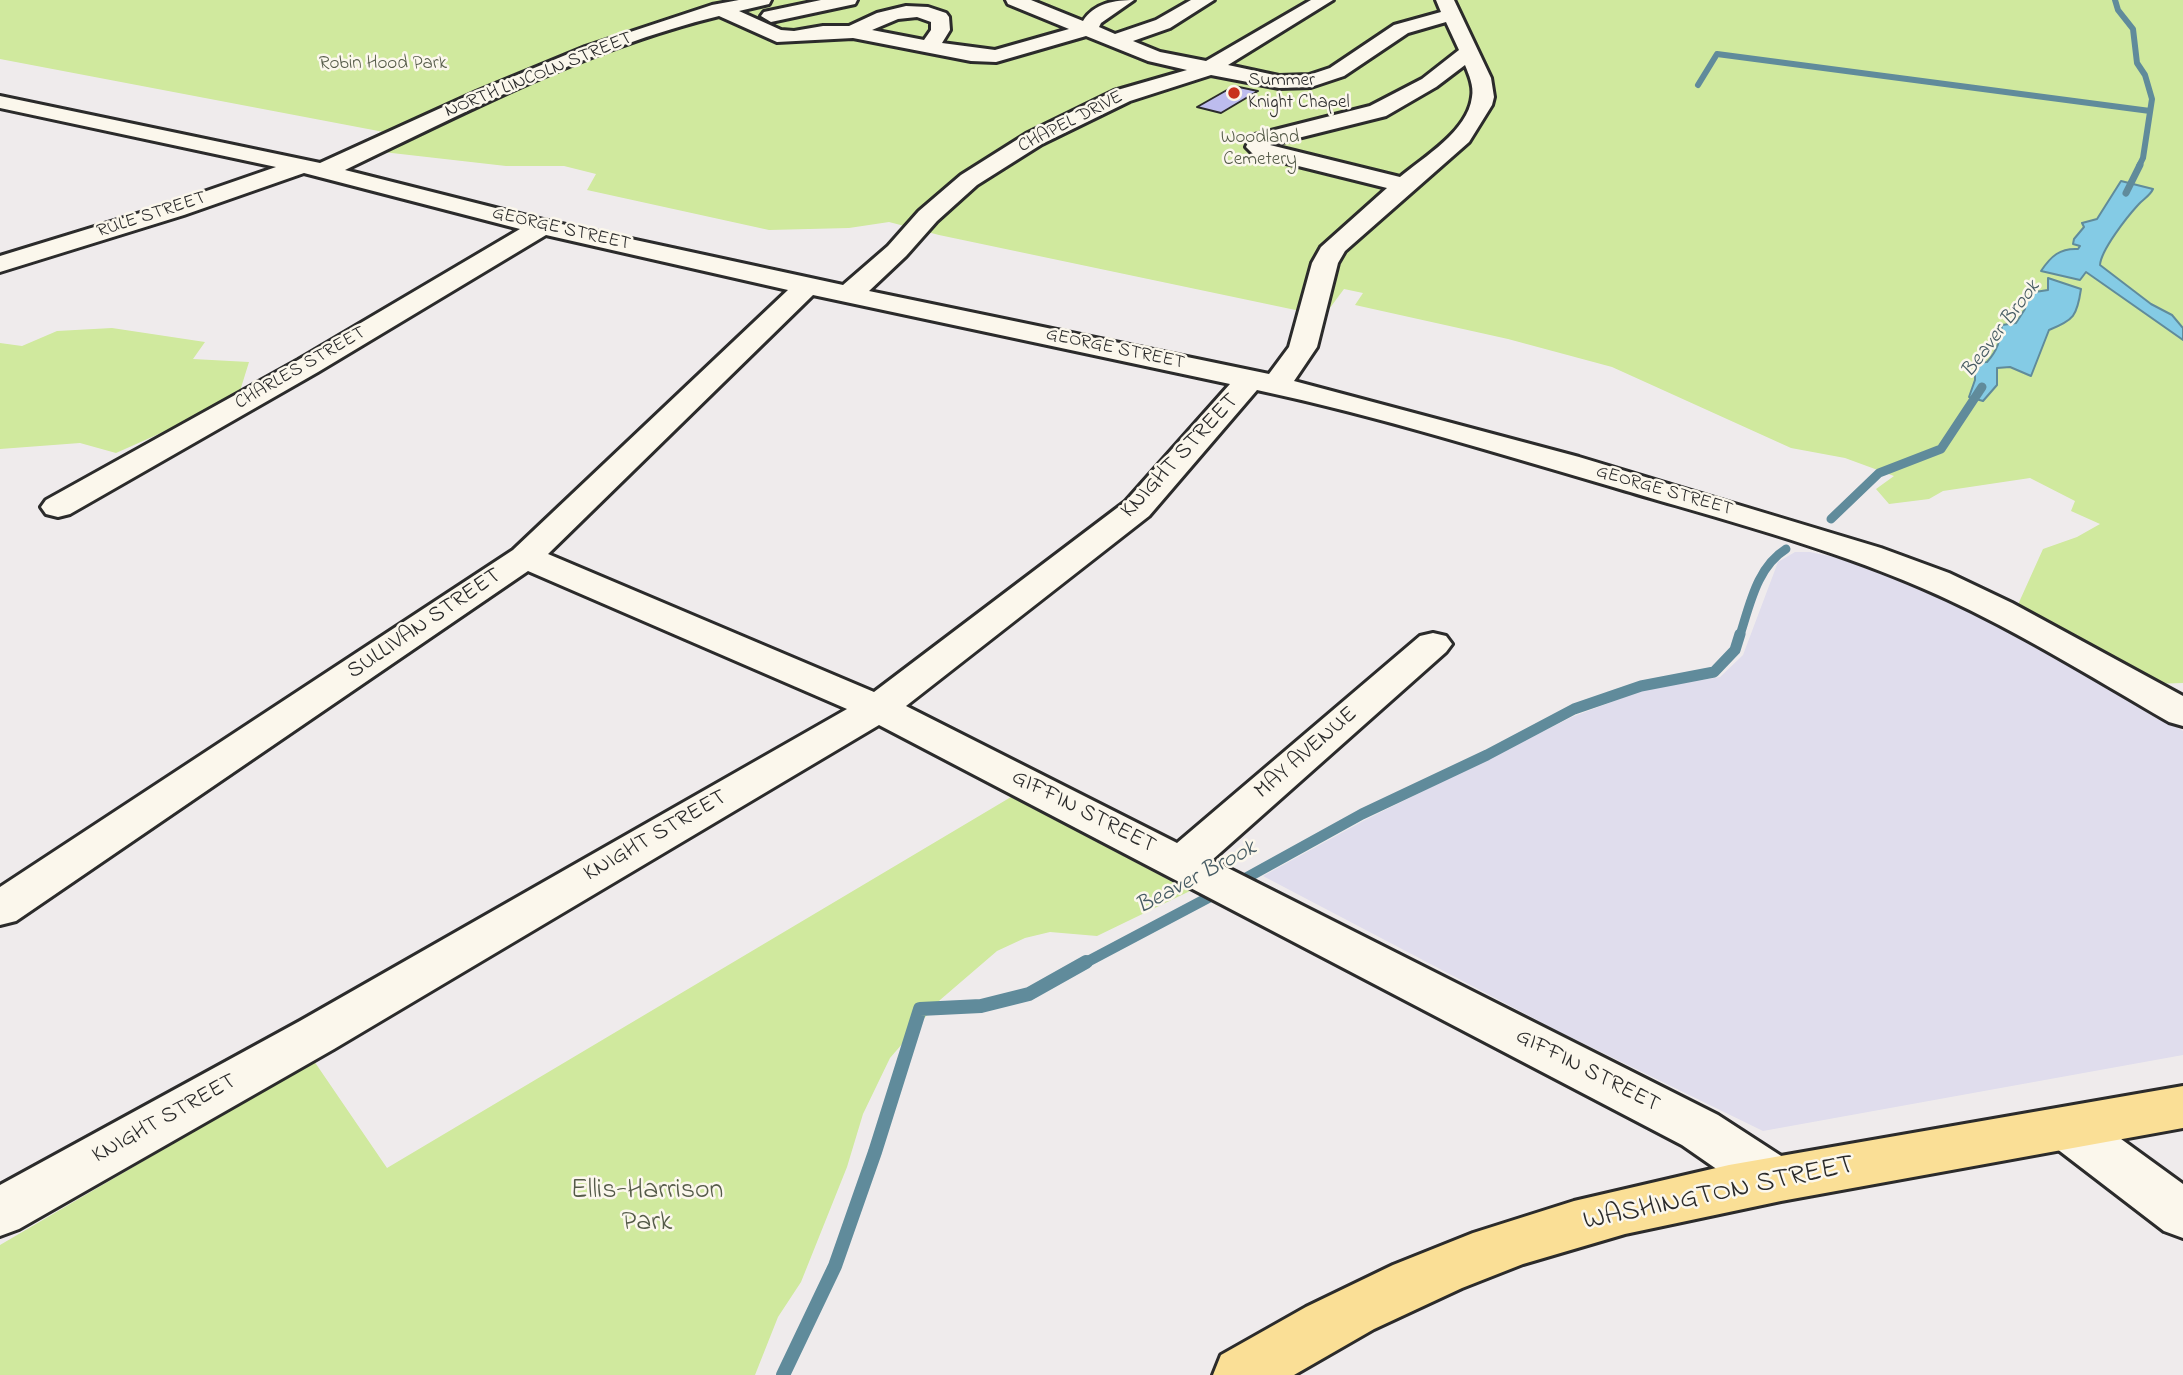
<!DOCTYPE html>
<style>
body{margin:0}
canvas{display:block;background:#efebec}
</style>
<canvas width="2183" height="1375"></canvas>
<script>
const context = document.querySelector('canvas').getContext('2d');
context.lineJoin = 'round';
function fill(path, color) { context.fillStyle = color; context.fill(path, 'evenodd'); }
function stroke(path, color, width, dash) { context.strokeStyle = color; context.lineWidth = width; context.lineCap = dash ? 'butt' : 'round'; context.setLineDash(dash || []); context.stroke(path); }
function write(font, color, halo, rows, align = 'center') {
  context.font = font + ' "Indie Flower",sans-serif'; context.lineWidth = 5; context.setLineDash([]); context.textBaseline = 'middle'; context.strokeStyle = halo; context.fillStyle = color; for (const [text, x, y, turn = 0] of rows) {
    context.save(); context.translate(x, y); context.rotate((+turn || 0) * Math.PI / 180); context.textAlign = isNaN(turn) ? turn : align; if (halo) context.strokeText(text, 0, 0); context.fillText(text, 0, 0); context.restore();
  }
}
fill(new Path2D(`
 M1795,552H1810L1843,559L1903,578L1979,613L2183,731V1055L1763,1131L1556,1030L1263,876L1365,820L1572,717L1646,689L1720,677L1743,655L1778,562Z`), '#e0dded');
fill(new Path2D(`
 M0,0H739L389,133L0,59Z
 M772,0H2183V683L2153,684L2016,609L2043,549L2077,537L2100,524L2071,511L2075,501L2030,478L1943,491L1929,499L1889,504L1876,489L1894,476L1845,458L1791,448L1612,367L1508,339L1355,305L1363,293L1344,289L1324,316L939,235L889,222L849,228L769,230L587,190L596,174L564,166H506L383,152C509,95 636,30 772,0Z
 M112,328L205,342L193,359L249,362L240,391L179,425L116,453L80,443L0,449V343L22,346L57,331Z
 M1011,797L1190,891L1097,936L1050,932L1025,938L997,951L940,1000L890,1058L863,1114L847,1167L801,1282L778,1317L755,1375H0V1245L314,1061L387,1168Z`), '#d0e99e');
const water = new Path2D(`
 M2121,181L2153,189C2150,196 2143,199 2138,205C2127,217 2101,250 2100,265L2151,304L2172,315L2183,328V340L2086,272L2080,280L2041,271C2051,256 2060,248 2078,249L2080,246L2073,244L2074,239L2084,227L2082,223L2097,219Z
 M2048,278L2081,289C2077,316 2074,320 2049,330L2031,376L2010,367L1997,368V385L1983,401L1969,397L1975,380V363L1987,362C1998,350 2000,340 2002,325L2016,323L2025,309L2026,297L2035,292L2048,290Z`);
fill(water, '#84cbe5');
stroke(water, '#608b9b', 2);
stroke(new Path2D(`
 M2115,0L2118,10L2133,29L2137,63L2145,75L2152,99L2143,158L2139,166
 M1698,85L1717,54L2150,111`), '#608b9b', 6);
stroke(new Path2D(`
 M2126,193L2140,165`), '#608b9b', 7);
stroke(new Path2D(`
 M1831,519L1879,473L1941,449L1982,387
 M1740,635C1750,604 1757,567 1786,549`), '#608b9b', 9);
stroke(new Path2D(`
 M1237,883L1362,814L1487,755L1574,709L1641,686L1714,672L1735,650L1740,634
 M1083,964L1219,892`), '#608b9b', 11);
stroke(new Path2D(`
 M783,1375L835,1266L875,1152L920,1009L981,1006L1029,994L1086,962`), '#608b9b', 14);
const building = new Path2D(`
 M1234,86L1258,91L1221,113L1197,107Z`);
fill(building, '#bdbcee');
stroke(building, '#2b2b2b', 2);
const minor = new Path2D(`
 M739,0H771L769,4L739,11L781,30L794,31L823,26H849L877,13L906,6L928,7L946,13L949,17L950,30L942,43L995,50L1069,29L1008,4L1006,0H1031L1083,21C1094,3 1115,0 1134,0L1101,23L1099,27L1115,34L1156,20L1191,0H1214L1170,28L1133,41L1160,52L1206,61L1311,0H1333L1228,65L1279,76L1309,75L1330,68L1394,25L1441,12L1436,0H1454L1491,78L1494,97L1492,105L1469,142L1345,251L1338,263L1317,347L1294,381L1579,457L1881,548L1949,573L2012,603L2183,696V726L2169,722C2088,675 2008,625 1922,588C1825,546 1721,519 1620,489C1500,454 1379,416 1257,390L1149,516L906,706L1177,843L1420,636L1433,633L1446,636L1452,644L1446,652L1212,860L1718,1115L1792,1163L1799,1179L1792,1195L1773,1202L1754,1195L1682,1145L879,725L334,1049L19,1229L0,1236V1185L300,1021L847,709L528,571L16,921L0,925V887L513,550L788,290L546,235L318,372L70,514L58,517L46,514L41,507L46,500L298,360L520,229L304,173L184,215L0,272V256L166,205L276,167L0,108V96L320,163L476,92L585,47L712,5ZM719,16L777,42L853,38L971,61L996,62L1086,36L1148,61L1187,70L1114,91L1026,134L961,175L919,211L888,246L843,285L543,220L345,170C466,112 588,48 719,16ZM917,17L931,22V30L924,40L872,30L898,19ZM1446,22L1459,50L1422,79L1370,106L1251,136L1246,147L1254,155L1387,188L1321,247L1312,263L1289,347L1269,374L869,291L906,256L937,221L977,185L1042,144L1130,101L1211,75L1279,88L1311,87L1344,76L1408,33ZM1465,65C1469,75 1474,86 1472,97C1468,131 1424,157 1400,177L1270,145L1386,116L1436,87ZM813,295L1230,384L1125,502L874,692L548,554Z
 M821,0H857L855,4L771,22L761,16L764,12Z
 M2070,1109L2088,1115L2183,1184V1238L2164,1231L2052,1145L2044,1130L2052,1115Z`);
const major = new Path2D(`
 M2183,1086V1128L1781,1201L1625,1234L1523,1264L1462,1288L1374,1329L1294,1375H1213L1221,1355L1306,1307L1393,1265L1473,1233L1574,1201L1729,1165Z`);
stroke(minor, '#2b2b2b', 6);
stroke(major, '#2b2b2b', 6);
fill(minor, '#fbf7ec');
fill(major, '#fadf96');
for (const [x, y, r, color] of [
 [1234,93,7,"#c8321e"]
]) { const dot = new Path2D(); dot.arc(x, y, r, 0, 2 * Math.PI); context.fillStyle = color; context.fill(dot); stroke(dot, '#fbf7ec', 2.5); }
write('19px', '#545a48', '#fbf7ec', [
 ["Robin Hood Park",383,65],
 ["Woodland",1260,139],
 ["Cemetery",1260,161]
]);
write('19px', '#2b2b2b', '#fbf7ec', [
 ["NORTH LINCOLN STREET",539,76,-22],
 ["CHAPEL DRIVE",1071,123,-27],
 ["RULE STREET",152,216,-18],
 ["GEORGE STREET",561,230,13],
 ["GEORGE STREET",1115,350,12],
 ["CHARLES STREET",301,369,-30],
 ["GEORGE STREET",1664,492,16]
]);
write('19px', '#2b2b2b', '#fbf7ec', [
 ["Summer",1248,82],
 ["Knight Chapel",1248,104]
], 'left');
write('italic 21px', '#465b63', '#fbf7ec', [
 ["Beaver Brook",2002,330,-53]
]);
write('23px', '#2b2b2b', '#fbf7ec', [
 ["KNIGHT STREET",1181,457,-47],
 ["SULLIVAN STREET",425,625,-34],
 ["MAY AVENUE",1307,754,-41],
 ["GIFFIN STREET",1083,813,27],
 ["KNIGHT STREET",656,837,-30],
 ["GIFFIN STREET",1587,1072,27],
 ["KNIGHT STREET",165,1120,-29]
]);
write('italic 24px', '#465b63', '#fbf7ec', [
 ["Beaver Brook",1197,879,-28]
]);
write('28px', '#545a48', '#fbf7ec', [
 ["Ellis-Harrison",647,1192],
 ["Park",647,1224]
]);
write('28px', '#2b2b2b', '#fbf7ec', [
 ["WASHINGTON STREET",1719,1195,-12]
]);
</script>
